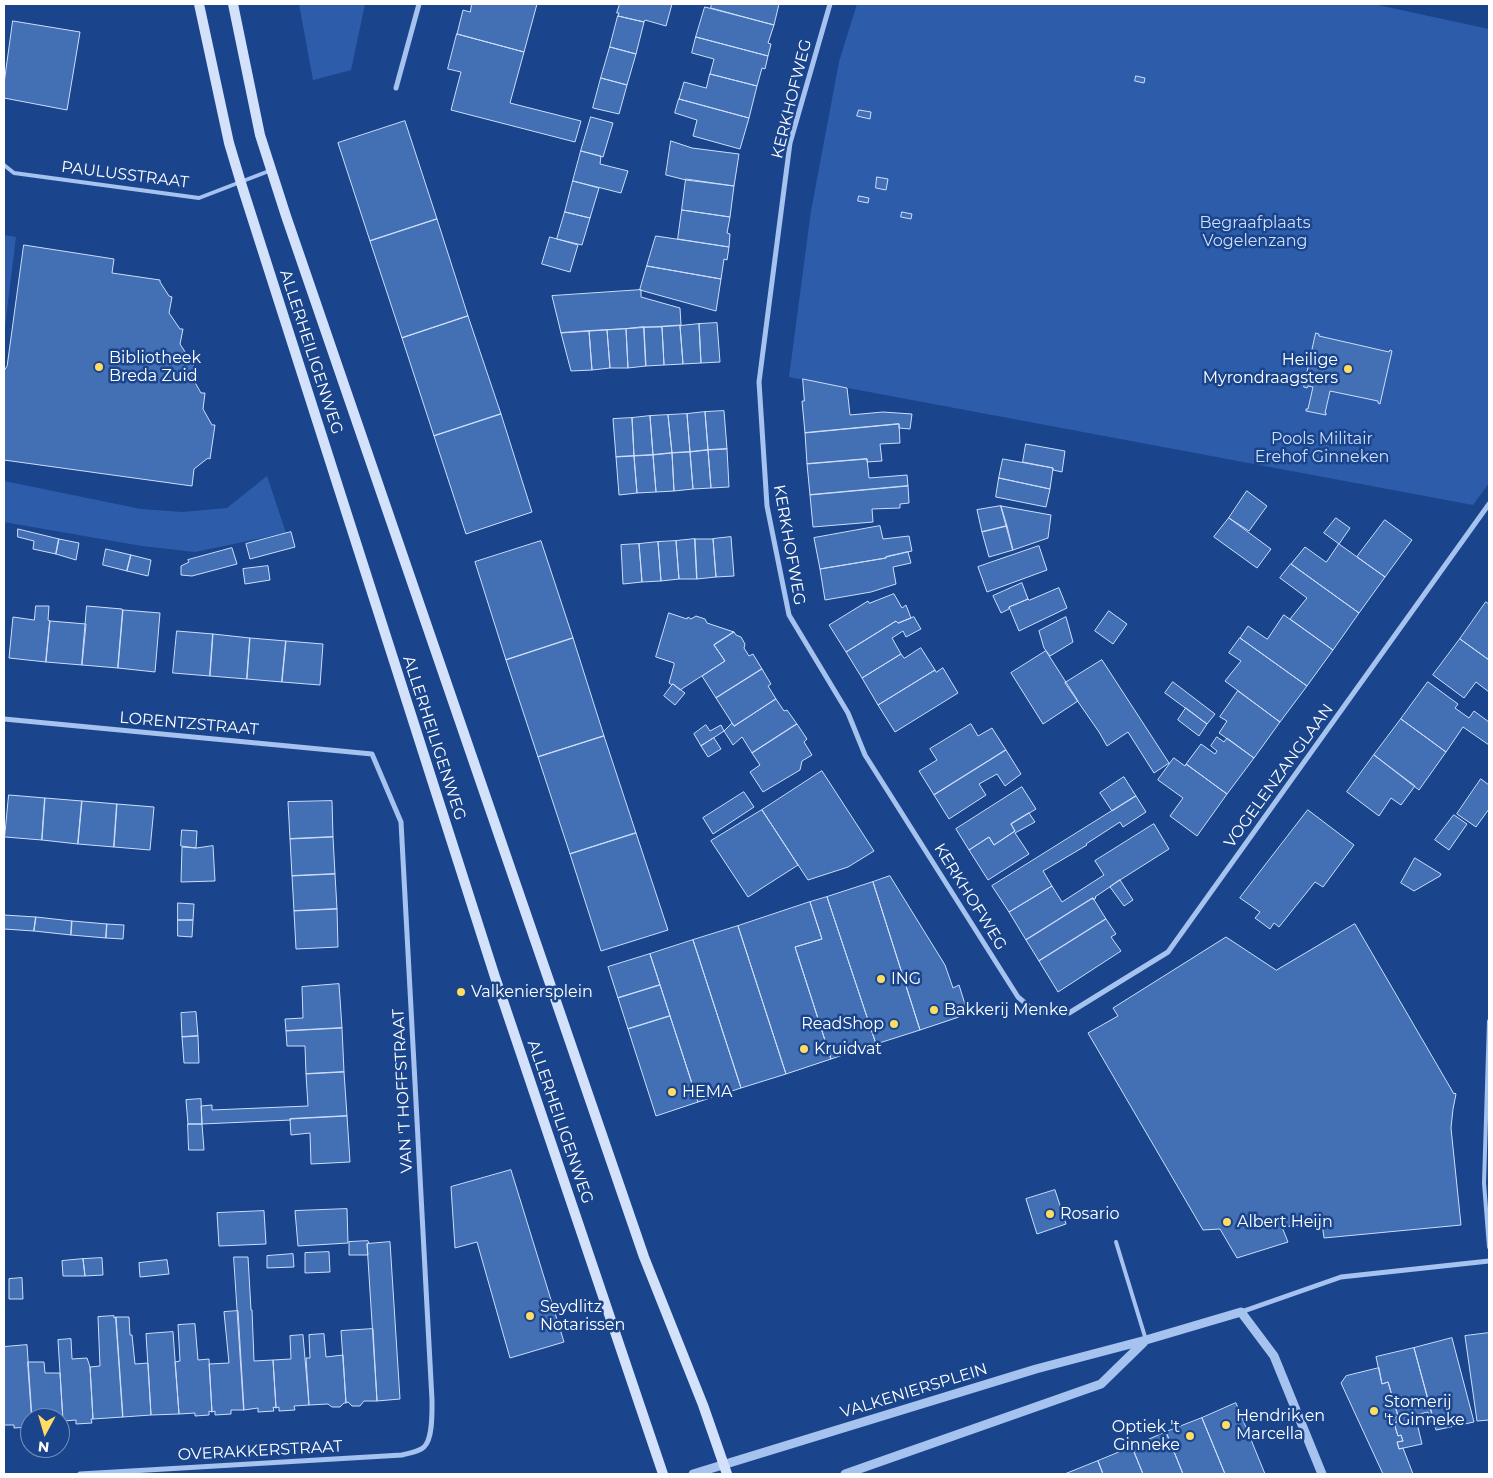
<!DOCTYPE html>
<style>
body{margin:0}
#map{position:relative;width:1493px;height:1478px;overflow:hidden;background:#1a458c;font-family:Montserrat,sans-serif}
canvas{display:block}
.frame{position:absolute;inset:0;border:5px solid #fff;pointer-events:none}
.north{position:absolute;left:20px;top:1408px;width:50px;height:50px;box-sizing:border-box;background:#1a458c;border:1px solid #768fba;border-radius:50%;rotate:186deg;font-size:14px;font-weight:700;line-height:20px;text-align:center;color:#fff}
.north::after{content:'';display:block;margin:auto;width:18px;height:22px;background:#ffdc62;clip-path:polygon(50% 0,100% 100%,50% 72%,0 100%)}
</style>
<div id="map">
<canvas width="1493" height="1478"></canvas>
<div class="frame"></div>
<div class="north">N</div>
</div>
<script>
const context = document.querySelector('canvas').getContext('2d');
context.lineJoin = 'round';
function fill(path, color) { context.fillStyle = color; context.fill(path, 'evenodd'); }
function stroke(path, color, width, dash) { context.strokeStyle = color; context.lineWidth = width; context.lineCap = dash ? 'butt' : 'round'; context.setLineDash(dash || []); context.stroke(path); }
function write(font, color, halo, rows, align = 'center') {
  context.font = font + ' Montserrat,sans-serif'; context.lineWidth = 5; context.setLineDash([]); context.textBaseline = 'middle'; context.strokeStyle = halo; context.fillStyle = color; for (const [text, x, y, turn = 0] of rows) {
    context.save(); context.translate(x, y); context.rotate((+turn || 0) * Math.PI / 180); context.textAlign = isNaN(turn) ? turn : align; if (halo) context.strokeText(text, 0, 0); context.fillText(text, 0, 0); context.restore();
  }
}
fill(new Path2D(`
 M299,4H365L351,70L313,80Z
 M857,4H1373L1489,29V483L1473,505L789,377L811,211L839,62Z
 M4,235L16,237L4,335Z
 M267,476L286,533L195,552L142,546L4,522V481L141,509L182,512L227,508Z`), '#2d5daa');
const building = new Path2D(`
 M472,4H537L524,52L457,34L463,10L470,12Z
 M620,4H672L666,26L645,20L644,22L618,16L619,13H617Z
 M712,4H779L774,25L711,8Z
 M705,7L774,25L768,43L771,44L768,56L696,37Z
 M618,16L644,22L636,54L610,47Z
 M13,21L80,32L67,110L4,98V84Z
 M457,34L524,52L510,103L581,121L575,142L451,110L461,72L448,69Z
 M696,37L768,56L765,69L762,68L757,86L710,74L714,59L692,53Z
 M610,47L636,54L627,85L601,78Z
 M710,74L757,86L749,118L679,99L684,82L706,88Z
 M1136,76L1145,78L1144,83L1135,81Z
 M601,78L627,85L619,114L593,108Z
 M679,99L749,118L740,149L693,136L697,120L675,113Z
 M859,110L871,112L870,119L857,116Z
 M591,117L613,123L603,157L581,151Z
 M405,121L437,219L370,241L338,143Z
 M671,141L692,148L739,154L734,186L686,180L666,175Z
 M581,151L601,156L600,164L628,171L621,193L573,181Z
 M877,177L888,179L886,190L876,188Z
 M686,179L734,186L730,217L682,210Z
 M573,181L599,188L590,218L565,212Z
 M859,196L869,198L868,203L858,201Z
 M682,210L730,217L727,233L730,234L729,247L678,239Z
 M565,212L590,218L582,245L557,239Z
 M902,212L912,214L911,219L901,217Z
 M437,219L468,316L402,338L370,241Z
 M656,236L729,247L727,260L724,259L721,279L647,266Z
 M550,237L578,245L570,272L542,264Z
 M24,245L114,259L112,273L160,280V282L169,296L172,297L169,313L180,329H183L180,344L191,361H194L192,377L201,393H205L203,409L212,425H215L210,459L208,458L194,469L192,486L4,460V371L7,366Z
 M647,266L721,279L716,311L640,290Z
 M641,290V297L680,308L681,325L561,333L552,296Z
 M468,316L501,414L434,436L402,338Z
 M717,323L720,362L701,363L699,324Z
 M699,324L701,363L683,364L680,326Z
 M680,326L683,364L664,365L662,327Z
 M644,327H662L664,365L646,366Z
 M644,327L646,366L628,368L626,329Z
 M626,329L628,368H610L607,330Z
 M607,330L610,368L592,370L589,331Z
 M589,331L592,370L571,371L561,333Z
 M1316,333L1319,334V336L1389,352L1390,350L1392,351L1380,404L1378,403V401L1330,391L1325,413H1326V415L1306,411V409H1308L1313,387L1308,386L1307,388L1304,387Z
 M803,379L847,388L850,415L883,412L912,414L910,429L899,428V424L805,433L802,401H804Z
 M724,411L727,449L708,450L705,412Z
 M705,412L708,450L690,452L687,414Z
 M501,414L532,512L466,534L434,436Z
 M687,414L690,452L672,453L668,415Z
 M668,415L672,453L653,455L650,416Z
 M650,416L653,455L634,456L632,418Z
 M632,418L634,456L616,457L613,419Z
 M899,424L900,443L880,444L882,461L867,462V459L807,464L805,433Z
 M1026,444L1065,451L1062,472L1053,470V468L1023,462Z
 M727,449L729,487L711,488L708,450Z
 M708,450L711,488L693,489L690,452Z
 M690,452L693,489L674,491L672,453Z
 M672,453L674,491L656,492L653,455Z
 M653,455L656,492L637,493L634,456Z
 M634,456L637,493L619,495L616,457Z
 M867,459L869,478L907,475L908,486L810,495L807,464Z
 M1003,459L1053,468L1050,489L999,478Z
 M999,478L1050,489L1046,507L996,497Z
 M908,486L909,503L900,504V508L872,509L873,522L813,527L810,495Z
 M1247,491L1267,506L1249,531L1229,518Z
 M1001,506L1007,526L982,532L977,510Z
 M1001,506L1051,515L1048,538L1013,550Z
 M1229,518L1271,549L1257,568L1214,537Z
 M1336,518L1350,528L1339,544L1324,533Z
 M1385,520L1412,540L1385,577L1357,557Z
 M880,526L883,539L909,536L912,551L886,557V558L820,569L814,538Z
 M1007,526L1013,550L989,557L982,532Z
 M18,529L59,539L56,554L33,549L34,541L18,537Z
 M291,532L295,547L250,559L246,544Z
 M731,537L734,576L716,577L713,539Z
 M59,539L79,543L76,560L56,554Z
 M695,539H713L716,577L697,579Z
 M695,539L697,579H679L676,541Z
 M541,541L573,638L506,660L475,562Z
 M676,541L679,579L661,581L658,542Z
 M658,542L661,581L642,582L639,544Z
 M639,544L642,582L623,584L621,545Z
 M1339,544L1385,577L1359,613L1291,564L1305,547L1326,562Z
 M1039,546L1047,570L987,592L978,567Z
 M232,548L237,564L192,576L181,575V566L189,562L188,560Z
 M106,549L131,555L127,571L103,565Z
 M908,552L911,563L893,567L896,584L871,592L825,600L820,569L886,558V557Z
 M131,555L151,560L148,576L127,571Z
 M1291,564L1359,613L1333,650L1290,619L1307,598L1280,578Z
 M268,566L270,580L245,584L243,569Z
 M1022,583L1028,599L1009,607V609L1001,613L993,596Z
 M1059,588L1067,608L1019,631L1009,607L1028,599L1029,600Z
 M894,594L902,608L906,605L911,618L898,623L896,621L846,652L829,625L868,601L869,603Z
 M1486,602L1489,604V660L1460,639Z
 M36,606H49L48,620L50,621L46,662L9,658L13,617L34,620Z
 M87,606L122,609V610H123L118,668L82,665Z
 M123,610L160,613L155,672L118,668Z
 M1109,611L1127,624L1113,644L1095,631Z
 M669,613L687,619L688,617L691,619L696,616L705,619L707,623L734,632L714,645L725,661L680,690L673,684L672,685L669,683L674,665V663L656,657Z
 M1284,615L1333,650L1307,686L1240,638L1248,626L1267,639Z
 M914,617L921,629L906,637L903,631L892,638L901,654L862,678L846,652L896,621L898,623Z
 M1066,617L1073,642L1050,656L1044,648L1039,631Z
 M50,621L86,624L82,665L46,662Z
 M177,631L213,634L210,676L173,673Z
 M734,632L736,635L741,637L745,644L744,648L749,656L753,654L762,669L716,698L702,676L725,661L714,645Z
 M213,634L250,638L247,679L210,676Z
 M250,638L286,641L282,682L247,679Z
 M573,638L604,736L538,757L506,660Z
 M1240,638L1307,686L1280,722L1225,681L1241,661L1229,653Z
 M1460,639L1489,660V692L1476,682L1464,698L1433,675Z
 M286,641L323,644L320,685L282,682Z
 M921,648L935,670L878,705L862,678L901,654L904,658Z
 M1046,651L1078,701L1043,724L1011,673Z
 M1102,660L1169,763L1154,773L1128,732L1107,746L1099,732L1065,683Z
 M943,668L958,693L895,732L878,705L935,670L936,672Z
 M762,669L771,684L768,686L776,699L734,726L716,698Z
 M1173,682L1215,714L1207,724L1165,693Z
 M1428,682L1458,704L1455,708L1469,718L1474,711L1489,722V745L1463,727L1446,752L1401,719Z
 M673,684L685,693L675,705L664,696Z
 M1238,691L1280,722L1254,758L1219,733L1227,721L1220,717Z
 M776,699L784,711L787,710L797,724L752,753L742,737L733,745L724,731L732,723L734,726Z
 M1186,708L1207,724L1199,736L1178,720Z
 M1401,719L1446,752L1419,790L1374,755Z
 M797,724L807,739L804,742L812,755L802,761L800,770L763,792L750,772L760,765L752,753Z
 M971,724L978,736L992,728L1006,750L934,795L919,771L937,760L930,749Z
 M706,725L710,731L721,725L724,731L701,746L694,734Z
 M604,736L636,833L570,854L538,757Z
 M1217,737L1224,742L1227,738L1254,758L1227,794L1186,764L1201,744L1215,754L1217,751L1211,746Z
 M714,738L721,749L708,757L701,746Z
 M1006,750L1021,774L1005,786L997,774L979,784L986,795L949,819L934,795Z
 M1374,755L1415,786L1401,805L1391,798L1379,816L1347,792Z
 M1174,758L1185,766L1186,764L1227,794L1197,836L1170,816L1183,798L1158,780Z
 M822,771L874,851L848,867L808,880L762,810Z
 M1124,777L1136,796L1112,811L1100,793Z
 M1481,779L1489,785V809L1476,827L1457,814Z
 M1022,787L1036,809L1011,824L1015,831L994,845L989,837L969,850L956,829Z
 M744,792L754,807L713,834L703,818Z
 M9,795L45,798L42,840L5,837Z
 M1136,796L1146,812L1123,827L1120,822L1086,844L1087,845L1043,871L1052,886L1009,912L992,886Z
 M45,798L82,801L78,844L42,840Z
 M82,801L117,804L114,847L78,844Z
 M332,801L333,837L290,839L288,802Z
 M117,804L154,807L150,850L114,847Z
 M762,810L798,865L748,897L711,841Z
 M1308,810L1354,845L1323,887L1315,882L1279,927L1274,923L1270,929L1255,918L1260,912L1240,898Z
 M1029,813L1035,822L1015,833L1029,854L988,880L969,850L989,837L994,845L1015,831L1011,824Z
 M1454,815L1467,824L1449,850L1435,840Z
 M1154,824L1169,849L1120,880L1095,897L1096,898L1093,900V898L1026,940L1009,912L1052,886L1062,902L1104,875L1095,861Z
 M182,830L197,831L196,848L181,846Z
 M636,833L668,930L601,951L570,854Z
 M333,837L335,874L292,876L290,839Z
 M213,846L215,881L181,882L182,847L196,848Z
 M1415,858L1441,874L1440,876L1414,891L1401,883Z
 M335,874L337,909L294,911L292,876Z
 M890,876L945,965L953,988L959,985L968,1014L920,1030L873,882Z
 M1120,880L1133,900L1124,906L1110,887Z
 M873,882L920,1030L876,1044L827,897Z
 M827,897L876,1044L831,1059L795,947L822,939L810,902Z
 M1093,898L1106,919L1039,961L1026,940Z
 M810,902L822,939L795,947L831,1059L786,1074L738,926Z
 M178,903L194,904L193,920H178Z
 M337,909L338,947L296,949L294,911Z
 M4,915L36,917L34,931L4,929Z
 M36,917L72,921L71,935L34,931Z
 M1106,919L1116,934L1111,937L1121,951L1058,992L1039,961Z
 M178,920H193L192,937L178,936Z
 M72,921L107,924L106,938L71,935Z
 M107,924L124,925L123,939L106,938Z
 M1355,924L1454,1094L1455,1093L1456,1094L1453,1109L1451,1128L1461,1225L1324,1238L1322,1223L1282,1227L1288,1242L1237,1258L1220,1229L1203,1230L1088,1033L1118,1016L1113,1008L1226,937L1276,970Z
 M738,926L786,1074L741,1088L693,940Z
 M693,940L741,1088L698,1102L650,954Z
 M650,954L660,985L618,998L608,967Z
 M339,984L342,1028L286,1031L285,1019L303,1018L302,987Z
 M660,985L670,1016L628,1029L618,998Z
 M196,1012L198,1036L182,1037L181,1013Z
 M670,1016L698,1102L656,1116L628,1029Z
 M342,1028L344,1072L306,1074L305,1046H287L286,1031Z
 M198,1036L199,1063H184L182,1037Z
 M344,1072L347,1116L290,1119L291,1120L202,1124L201,1106L212,1105V1110L308,1106L306,1074Z
 M201,1099L202,1124H188L186,1100Z
 M347,1116L350,1162L311,1164L310,1133L291,1135L290,1119Z
 M188,1124H202L204,1150H189Z
 M511,1170L564,1342L510,1358L477,1242L455,1248L451,1187Z
 M1055,1190L1066,1224L1037,1234L1026,1199Z
 M347,1209L348,1243L298,1246L295,1211Z
 M264,1211L266,1244L219,1246L217,1213Z
 M368,1241L369,1243L367,1244L368,1255H349V1242Z
 M390,1242L400,1399L377,1401L367,1244Z
 M329,1252L330,1272L305,1273V1253Z
 M293,1254L294,1267L267,1268V1256Z
 M234,1257H248L251,1310H252L254,1361L273,1360L276,1408L273,1407L274,1411L258,1412V1408L244,1410Z
 M102,1258L103,1275L85,1276L83,1259Z
 M83,1259L85,1276H63L62,1261Z
 M167,1260L169,1274L140,1277L139,1263Z
 M22,1278L23,1299H9V1279Z
 M238,1311L244,1410H231V1414L215,1415V1411L212,1412L209,1364L229,1363L224,1312Z
 M114,1316V1318L116,1317L123,1417L93,1419L90,1367L100,1366L98,1317Z
 M116,1317H129L130,1335H132L135,1364L148,1363L151,1415L123,1417Z
 M195,1324L198,1360L209,1359L212,1412L209,1411V1415L195,1416V1413L179,1414L175,1362L180,1361L178,1325Z
 M373,1329L377,1401H364L360,1406H352L348,1402L346,1403L341,1331Z
 M173,1332L179,1414L151,1415L146,1334Z
 M1489,1333V1420L1477,1421L1465,1336Z
 M324,1334L326,1357L343,1355L346,1403H344L340,1407H332L328,1404L309,1405L306,1358H310L309,1335Z
 M303,1335L309,1405L294,1406L295,1410L279,1411V1407L276,1408L273,1360L291,1359L290,1336Z
 M1452,1338L1474,1422L1436,1430L1414,1348Z
 M71,1339L72,1359L87,1358L90,1367L93,1419H91L92,1423L76,1424V1420L63,1421L58,1340Z
 M27,1345L32,1418H30V1427L14,1428V1425H4V1347Z
 M1414,1348L1434,1421L1430,1422L1428,1412L1415,1415L1422,1444L1399,1449L1397,1442L1403,1441L1401,1435L1398,1436L1394,1423L1397,1422L1396,1417L1398,1416L1388,1382L1382,1384L1376,1357Z
 M28,1362H44L45,1373H60L63,1421H60V1418H32Z
 M1379,1368L1382,1384L1388,1382L1398,1416L1396,1417L1397,1422L1394,1423L1398,1436L1401,1435L1403,1441L1397,1442L1399,1449L1403,1448L1413,1474H1383L1341,1383L1346,1376Z
 M1236,1403L1265,1474H1225L1202,1418Z
 M1202,1418L1225,1474H1183L1166,1432Z
 M1166,1432L1183,1474H1143L1132,1447Z
 M1132,1447L1143,1474H1103L1098,1461Z
 M1098,1461L1103,1474H1065Z`);
fill(building, '#436fb5');
stroke(building, '#ccdefa', 1);
stroke(new Path2D(`
 M4,165L14,173L199,198L269,171
 M1489,1021L1484,1183L1489,1247
 M1116,1242L1146,1340`), '#a6c2ee', 4);
stroke(new Path2D(`
 M830,4L790,143L759,382L767,506L789,615L848,713L865,755L1018,997L1032,1009L1049,1013H1069L1168,952L1489,504
 M396,88L419,4
 M4,719L372,754L401,822L432,1400C432,1412 433,1439 424,1447C419,1452 409,1453 402,1455L80,1474
 M1241,1312L1341,1277L1489,1261`), '#a6c2ee', 5);
stroke(new Path2D(`
 M693,1474L1036,1369L1146,1340L1241,1312L1274,1356L1322,1474
 M845,1474L1101,1384L1144,1342`), '#a6c2ee', 9);
stroke(new Path2D(`
 M199,4L229,143L241,183L495,977L663,1474
 M233,4L260,135L286,216L644,1257L703,1405L727,1474`), '#d3e1fa', 10);
for (const [x, y, r, color] of [
 [99,367,5,"#ffdc62"],
 [1348,369,5,"#ffdc62"],
 [881,979,5,"#ffdc62"],
 [461,992,5,"#ffdc62"],
 [934,1010,5,"#ffdc62"],
 [894,1024,5,"#ffdc62"],
 [804,1049,5,"#ffdc62"],
 [672,1092,5,"#ffdc62"],
 [1050,1214,5,"#ffdc62"],
 [1227,1222,5,"#ffdc62"],
 [530,1316,5,"#ffdc62"],
 [1374,1411,5,"#ffdc62"],
 [1226,1425,5,"#ffdc62"],
 [1190,1436,5,"#ffdc62"]
]) { const dot = new Path2D(); dot.arc(x, y, r, 0, 2 * Math.PI); context.fillStyle = color; context.fill(dot); stroke(dot, '#1a458c', 2); }
write('16px', '#fff', '#1a458c', [
 ["KERKHOFWEG",792,99,-76],
 ["PAULUSSTRAAT",125,175,7],
 ["ALLERHEILIGENWEG",311,352,72],
 ["KERKHOFWEG",789,545,80],
 ["LORENTZSTRAAT",189,724,5],
 ["ALLERHEILIGENWEG",434,738,72],
 ["VOGELENZANGLAAN",1279,776,-54],
 ["KERKHOFWEG",970,897,58],
 ["VAN 'T HOFFSTRAAT",403,1091,-93],
 ["ALLERHEILIGENWEG",560,1122,71],
 ["VALKENIERSPLEIN",914,1391,-17],
 ["OVERAKKERSTRAAT",260,1451,-3]
]);
write('16px', '#ccdefa', '#1a458c', [
 ["Begraafplaats",1255,223],
 ["Vogelenzang",1255,241],
 ["Pools Militair",1322,439],
 ["Erehof Ginneken",1322,457]
]);
write('16px', '#fff', '#1a458c', [
 ["Bibliotheek",109,358],
 ["Breda Zuid",109,376],
 ["Heilige",1338,360,"right"],
 ["Myrondraagsters",1338,378,"right"],
 ["ING",891,979],
 ["Valkeniersplein",471,992],
 ["Bakkerij Menke",944,1010],
 ["ReadShop",884,1024,"right"],
 ["Kruidvat",814,1049],
 ["HEMA",682,1092],
 ["Rosario",1060,1214],
 ["Albert Heijn",1237,1222],
 ["Seydlitz",540,1307],
 ["Notarissen",540,1325],
 ["Stomerij",1384,1402],
 ["'t Ginneke",1384,1420],
 ["Hendrik en",1236,1416],
 ["Marcella",1236,1434],
 ["Optiek 't",1180,1427,"right"],
 ["Ginneke",1180,1445,"right"]
], 'left');
</script>
